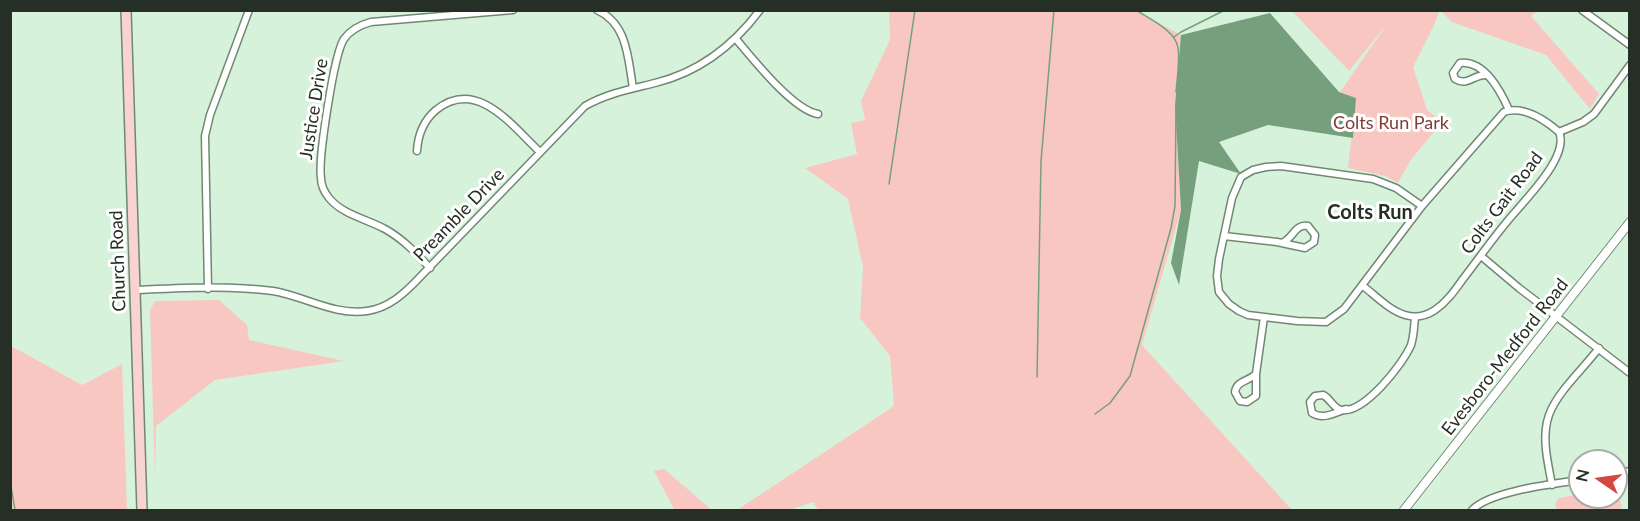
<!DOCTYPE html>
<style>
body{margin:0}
#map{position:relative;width:1640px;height:521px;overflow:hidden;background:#d7f2db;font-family:Lato,sans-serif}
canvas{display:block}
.frame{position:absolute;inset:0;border:12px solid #252f26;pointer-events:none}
.north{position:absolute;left:1568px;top:449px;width:60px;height:60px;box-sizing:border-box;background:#fff;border:2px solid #a8aca8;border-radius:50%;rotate:283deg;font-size:16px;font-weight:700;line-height:24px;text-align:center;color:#252f26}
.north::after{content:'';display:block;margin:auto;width:21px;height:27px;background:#d64742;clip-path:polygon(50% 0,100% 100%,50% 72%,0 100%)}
</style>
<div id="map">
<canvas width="1640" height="521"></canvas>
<div class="frame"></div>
<div class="north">N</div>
</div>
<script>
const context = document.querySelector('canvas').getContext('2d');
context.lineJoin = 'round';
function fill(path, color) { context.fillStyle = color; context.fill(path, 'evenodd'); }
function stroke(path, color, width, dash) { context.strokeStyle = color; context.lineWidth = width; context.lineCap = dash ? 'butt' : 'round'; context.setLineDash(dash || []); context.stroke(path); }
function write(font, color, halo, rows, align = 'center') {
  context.font = font + ' Lato,sans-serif'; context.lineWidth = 6; context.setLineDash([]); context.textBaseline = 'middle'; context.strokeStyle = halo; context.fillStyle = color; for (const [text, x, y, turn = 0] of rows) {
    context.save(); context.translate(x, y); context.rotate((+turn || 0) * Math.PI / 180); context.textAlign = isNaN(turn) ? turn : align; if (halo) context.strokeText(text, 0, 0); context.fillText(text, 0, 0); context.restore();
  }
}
fill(new Path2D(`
 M889,11H1137L1181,35L1175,105L1181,210L1142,345L1292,510H818L813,502L790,510H737L894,406L890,356L860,318L863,267L848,199L805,168L857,154L851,123L865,120L861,101L890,40Z
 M1292,11H1439L1436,21L1413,67L1427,110L1442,122L1410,161L1398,183L1385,176L1348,168L1356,98L1340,92L1387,24L1349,71Z
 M1441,11H1537L1531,16L1599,94L1590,109L1546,55L1452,22Z
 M219,300L247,325L249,340L344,361L215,380L156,426L155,478L150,310L155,301Z
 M11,346L82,385L122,364L127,510H11Z
 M664,469L712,510H677L674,509L654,471Z
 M1616,487H1618L1622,510H1557L1555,504L1559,498L1580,494V497H1616Z`), '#f9c7c1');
fill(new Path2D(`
 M1270,13L1339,92L1356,98L1353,138L1268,125L1219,142L1241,174L1199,161L1179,285L1171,263L1181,210L1175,105L1181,35Z`), '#76a07d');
stroke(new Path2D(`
 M1136,10C1150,19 1176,31 1178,48C1180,62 1177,78 1176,92
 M1174,37L1181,32L1225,10
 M889,184L915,10
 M1037,377L1041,161L1054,10
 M1095,414L1110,403L1130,376L1171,228L1175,206L1176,108
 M10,480L15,510`), '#76a07d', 1.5);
const minor = new Path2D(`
 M597,10C628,24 628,59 633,88
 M1582,10L1630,45
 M736,39C753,59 793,110 818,114
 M1487,75C1473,74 1468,87 1455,79L1453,73L1460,63C1485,60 1501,92 1509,110
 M1559,132L1583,122L1594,114L1630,65
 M417,151C418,134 423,121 436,110C477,77 512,126 540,152
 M1224,236L1277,242L1305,248L1314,242L1315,235L1308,226C1294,224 1294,238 1282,243
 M1481,256L1519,288L1630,373
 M430,268C416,253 403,239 385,229C367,219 343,215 329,198C325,193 321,185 321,178C318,159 334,54 344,39C351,29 360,25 371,22L513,10
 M1363,286C1376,296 1389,310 1405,315C1415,318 1426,316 1435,310C1447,302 1455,290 1463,279C1481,256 1497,232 1517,210C1531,193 1569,155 1559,132C1545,120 1524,105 1504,112L1422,206L1396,188L1373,179L1281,166L1266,167L1253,170L1241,177L1232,198L1219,259L1217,276L1219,292L1229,304L1239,311L1248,315L1297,321L1326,322L1344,309L1422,206
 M208,289L205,136L210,115L249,10
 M135,290C180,288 228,285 273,291C304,296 335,316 367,311C389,308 405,293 420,277L585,106C608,93 631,89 655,83C700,72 733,46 760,10
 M1256,374C1248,382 1237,380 1235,392L1240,401L1247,402L1256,396V374L1264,317
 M1346,409C1335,413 1323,420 1312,413L1310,402L1315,396L1323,395C1330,398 1333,408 1341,410C1364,414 1403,364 1411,345C1414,336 1414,326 1415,317
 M1616,474L1630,471
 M1552,485C1548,463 1541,437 1549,415C1557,392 1584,368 1599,348
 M1472,510C1490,491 1553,484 1580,480`);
const tertiary = new Path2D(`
 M1404,510L1630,222`);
const secondary = new Path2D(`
 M126,10L142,510`);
stroke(minor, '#708873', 9);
stroke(tertiary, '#708873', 10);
stroke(secondary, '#708873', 12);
stroke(minor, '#fff', 6);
stroke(tertiary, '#fff', 8);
stroke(secondary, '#f8d3d0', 9);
write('18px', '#252f26', '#fff', [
 ["Justice Drive",314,109,-81],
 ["Colts Gait Road",1502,203,-53],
 ["Preamble Drive",459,215,-46],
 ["Church Road",118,261,-92],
 ["Evesboro-Medford Road",1505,357,-52]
]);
write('18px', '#823b36', '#fff', [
 ["Colts Run Park",1391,123]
]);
write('bold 20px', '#252f26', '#fff', [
 ["Colts Run",1370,213]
]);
</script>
